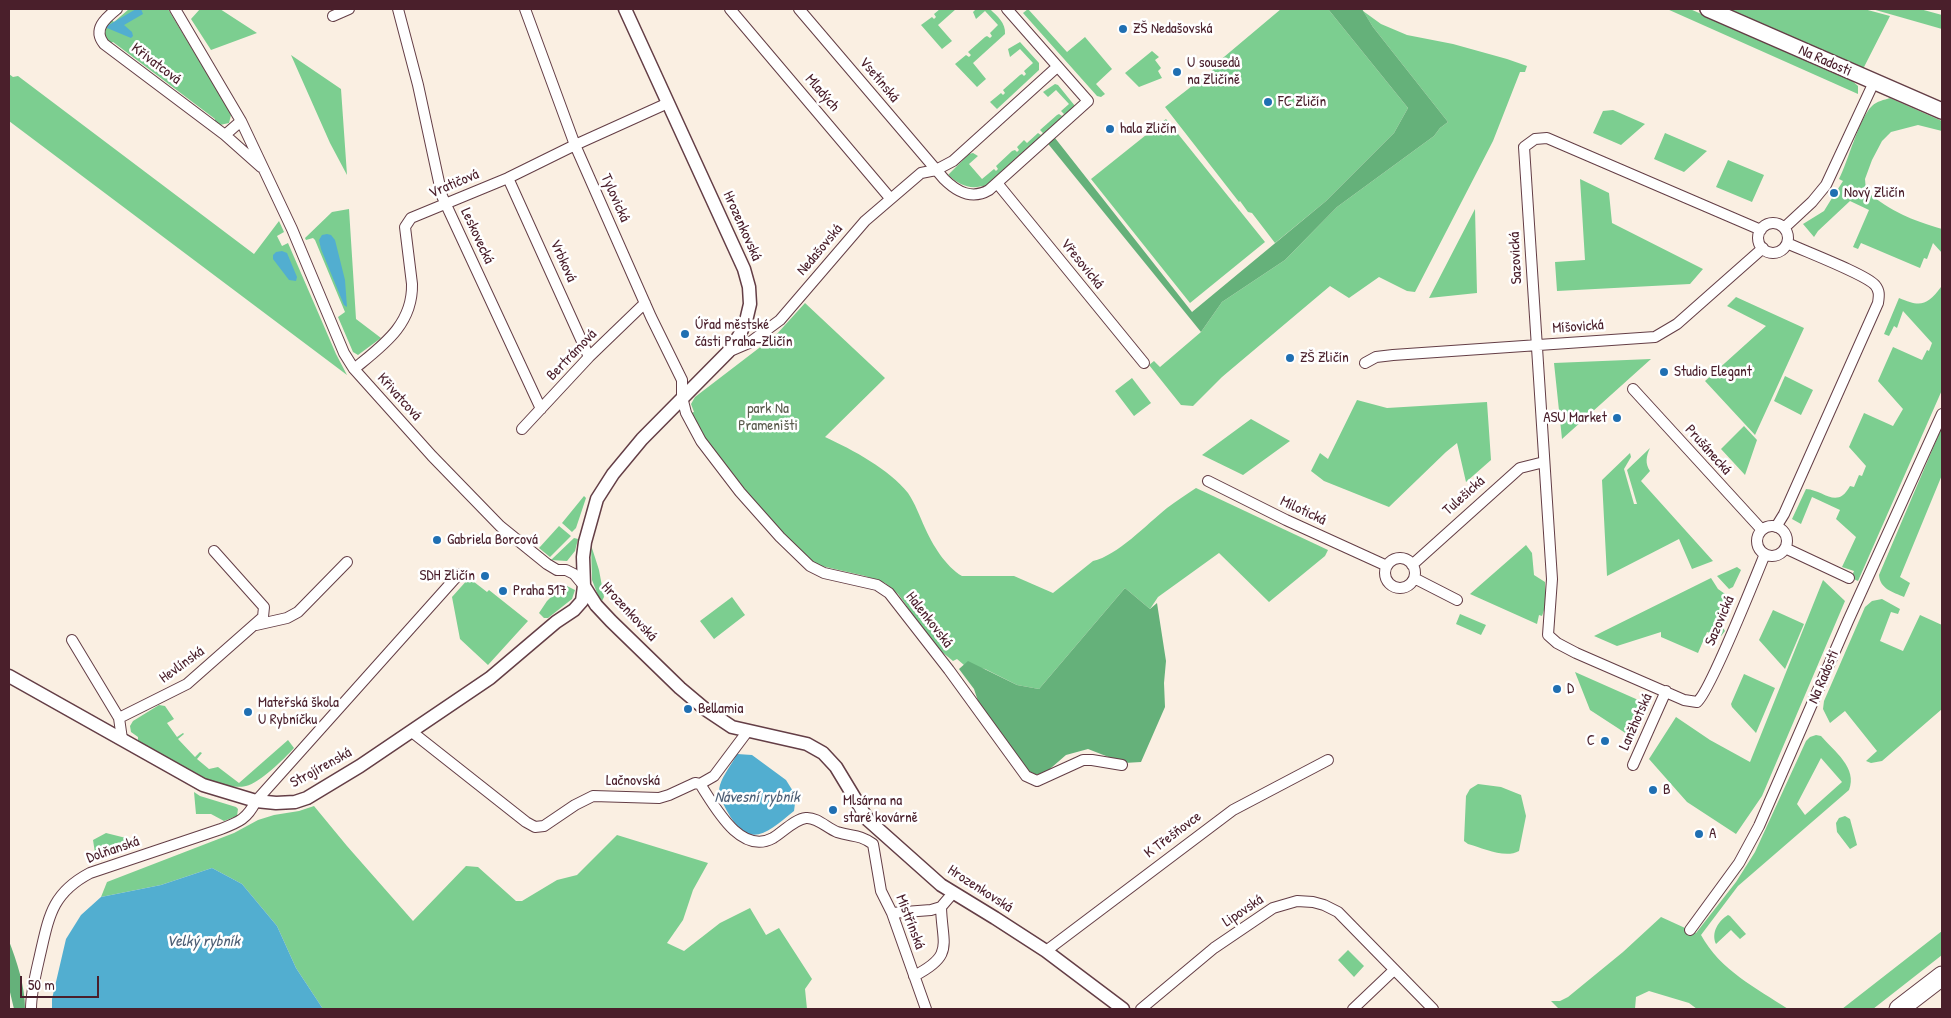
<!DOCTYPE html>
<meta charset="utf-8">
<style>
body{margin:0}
#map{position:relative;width:1951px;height:1018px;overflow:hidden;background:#faefe2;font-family:"Patrick Hand",sans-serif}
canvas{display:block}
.frame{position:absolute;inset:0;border:10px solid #4a1f2b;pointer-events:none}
.scale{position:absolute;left:20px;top:976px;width:79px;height:22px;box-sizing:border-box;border:2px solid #4a1f2b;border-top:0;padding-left:6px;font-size:15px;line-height:18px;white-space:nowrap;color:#4a1f2b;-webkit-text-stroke:4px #fff;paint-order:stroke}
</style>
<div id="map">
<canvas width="1951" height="1018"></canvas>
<div class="frame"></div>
<div class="scale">50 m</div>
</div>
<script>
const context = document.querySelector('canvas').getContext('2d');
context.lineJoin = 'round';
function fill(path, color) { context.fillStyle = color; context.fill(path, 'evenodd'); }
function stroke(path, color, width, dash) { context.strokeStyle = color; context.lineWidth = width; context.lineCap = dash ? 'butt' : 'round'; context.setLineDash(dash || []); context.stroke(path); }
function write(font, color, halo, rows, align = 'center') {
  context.font = font + ' "Patrick Hand",sans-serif'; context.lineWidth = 5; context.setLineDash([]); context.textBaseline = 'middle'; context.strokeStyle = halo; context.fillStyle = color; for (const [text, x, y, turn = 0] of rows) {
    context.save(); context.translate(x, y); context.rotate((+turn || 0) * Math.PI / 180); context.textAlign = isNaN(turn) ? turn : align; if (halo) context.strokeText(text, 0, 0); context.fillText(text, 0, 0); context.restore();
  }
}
fill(new Path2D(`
 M129,9H168L229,110L231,115L229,123L220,125L215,123V119L113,42L109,44L106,39L104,28L111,19L114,22Z
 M200,9H220L257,33L211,50L191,19Z
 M940,9H956L938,25L952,41L942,49L921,25L932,17L934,19L936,17L934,14Z
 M976,9H990C997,16 1006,23 1005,34L973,63L986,79L977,87L955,64L966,55L969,57L971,55L968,52L985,37L987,36L990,38L992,36L990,33L998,25L985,11L976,19L973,12Z
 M1028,9L1067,52L1085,37L1112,69L1096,84L1105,94L1101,97L1097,96L1023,13Z
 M1281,9H1328L1408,108L1394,133L1326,201L1275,243L1252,213L1248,212L1240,201L1239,202L1165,107L1219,65L1218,62Z
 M1667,9H1690L1850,79L1858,86V94Z
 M1726,9H1864L1890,16L1863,69Z
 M1872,9H1920L1942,15V29Z
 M1363,11L1381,24L1407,35L1453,44L1507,59L1527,66L1525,72H1520L1493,141L1415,292L1407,291L1379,277L1349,298L1330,286L1222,377L1193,406L1181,405L1149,365L1154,361L1160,367L1201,332L1222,302L1285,260L1337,207L1434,136L1440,128L1448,122L1373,27Z
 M1020,42L1039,63V70L997,109L990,102L1001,93L1003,95L1005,93L1003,90L1020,75L1022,74L1024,76L1026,74L1024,71L1033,63L1020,49L1010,57L1008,49Z
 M1152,51L1159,57L1155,60L1161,68L1158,71L1162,78L1139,87L1125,73Z
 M291,55L341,89L347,175L330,143Z
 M9,74L13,77L18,76L254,254L279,221L284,232L277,236L282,246L288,243L336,354L347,375L9,121Z
 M1055,84L1058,85L1075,106L987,185C970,190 961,186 948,175L969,154L973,153L978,156L969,164L982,179L994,169L996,171L998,169L996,166L1012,151L1015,150L1017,152L1019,150L1017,147L1024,140L1027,143L1038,133L1041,135L1043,133L1040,130L1057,115L1059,114L1062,116L1064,114L1061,111L1069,104L1056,90L1048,97L1043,92Z
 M1890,98L1942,121V131L1918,125L1891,132L1882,141L1872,160L1865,179L1866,191C1893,213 1910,219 1942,229V253L1933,243L1927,259L1924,258L1920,268L1861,243L1858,249L1853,247L1869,210L1850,201L1818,231L1814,237L1803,224L1824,211L1832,198L1835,199L1838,193L1836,192L1843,181L1839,179C1848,162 1859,118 1872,106C1877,101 1884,100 1890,98Z
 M1613,110L1645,124L1621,145L1593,133L1603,111Z
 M1166,119L1265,242L1190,303L1091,179Z
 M1665,133L1707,151L1684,172L1654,159Z
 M1728,160L1764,175L1752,202L1716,187Z
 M1580,179L1609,193L1612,223L1703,269L1690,284L1557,291L1555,262L1585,260Z
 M349,209L356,319L381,338L358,355L353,352L338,317L345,312L315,240L313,238L306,240L305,238L332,212Z
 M1475,209L1477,293L1429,298Z
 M1941,287L1942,390L1858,581L1851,578L1854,571L1842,567L1856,537L1836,519L1840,510L1812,497L1801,524L1792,519L1806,489C1824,490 1837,510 1850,486L1854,487L1859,475L1862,476L1866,466L1849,447L1864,413L1893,426L1903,409L1878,381L1893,347L1922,360L1927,350L1929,351L1932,343L1903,311L1897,328L1894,326L1889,336L1884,334L1899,298C1920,307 1927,306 1941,287Z
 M1736,297L1804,328L1755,435L1705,381L1766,326L1727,306Z
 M805,303L885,378L825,437C853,450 889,469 908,493C915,503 920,517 925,528C932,544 946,567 962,576H1014L1053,593L1093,561C1117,556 1147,524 1167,508C1176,501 1186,495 1196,488L1328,550L1325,556L1269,602L1219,553L1158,597L1150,609L1125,588L1039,689L1017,685L985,669L964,665L957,659L953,661L930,642L906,605L898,594L885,583L865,576L817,565L800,552L757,505L708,447L691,413L694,412L691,404L695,397L776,335Z
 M1651,359L1562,439L1554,363Z
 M1785,376L1813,390L1801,415L1774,401Z
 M1132,378L1151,403L1134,416L1115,391Z
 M1357,400L1387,408L1487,402L1491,460L1466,482L1457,443L1446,452L1389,507L1324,481L1311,471L1320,453L1328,459Z
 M1251,419L1290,441L1243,475L1202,455Z
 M1744,426L1757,440L1745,475L1721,449Z
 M1942,427V475L1900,577L1910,583L1904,597C1893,592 1880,589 1879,575Z
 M1650,448C1646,456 1645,464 1650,471L1641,481L1713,561L1692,569L1679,539L1607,576L1602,480L1630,453L1631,457L1624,469L1634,504H1637L1627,470Z
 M584,496L586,498L576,528L572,532L562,523Z
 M559,526L571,536L550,557L539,548Z
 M574,538L578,539L575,551L567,561L551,560Z
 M591,545L599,570L604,597L601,603L592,580Z
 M1526,545L1532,553L1534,575L1545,582L1546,604L1542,616L1539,615L1537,624L1470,594Z
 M1737,567L1741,570L1733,587L1729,589L1717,576Z
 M469,578L487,592L489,590L528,621L488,665L460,639L452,597Z
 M1711,578L1718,589L1728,596L1718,620L1725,631L1721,636L1707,632L1698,653L1661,637V632L1617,646L1594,636Z
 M1823,580L1845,601L1762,796L1736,834L1687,802L1649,759L1676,717L1710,740L1750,762Z
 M565,585L575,590L572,599L548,618H544L539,613L547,601L562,586Z
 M732,597L745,615L714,639L700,621Z
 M1882,599L1900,609L1898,614L1891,612L1880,641L1903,651L1920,615L1942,625V709L1882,761L1871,763L1866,761L1877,751L1845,711L1830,723L1823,709L1824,701L1865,607L1872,601Z
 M1773,610L1804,624L1785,669L1759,640Z
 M1460,614L1486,625L1481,635L1456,624Z
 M1575,672L1645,703L1633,738L1590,710Z
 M1744,674L1775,688L1756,733L1732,707L1731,704Z
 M159,705L165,706L174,719L167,723L177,737L183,733L184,734L178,739L195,757L200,752L202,753L197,759L209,769L218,767L239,783L288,740L294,748C284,759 260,783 246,786C215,793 164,756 138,741V737L131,732L130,726L133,721Z
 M1816,735L1821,736C1834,751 1858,768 1849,790L1738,886L1701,935C1720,970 1756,988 1788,1009H1697L1689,1003L1649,991L1636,997L1635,1009H1559L1551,1001H1560L1568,997L1623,952L1661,917L1696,933L1736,882L1755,852L1806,741L1810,737ZM1821,758L1842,782L1805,815L1797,804Z
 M1478,784L1501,787L1521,795L1526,816L1519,851C1505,859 1483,848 1468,844L1464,841L1466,796L1470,789Z
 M194,792L200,796L236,807L238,809L237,816L224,821L211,814H196Z
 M314,806L347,846L413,921L466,866L478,867L516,901H522L557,880L577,875L617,835L708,863L693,890L683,920L667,943L684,951L720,923L750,908L766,935L779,928L812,979L805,989L807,1009H323L296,968L277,926L242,884L212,868L161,885L101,897L107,882L234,833L258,820L274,815L299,811Z
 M1845,816L1850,819L1857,845L1850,849L1837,832L1836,823L1839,818Z
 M106,833L126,838L127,842L98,856L95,853L93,840Z
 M1728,915L1730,916L1746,934L1740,939L1731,930L1716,944C1711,933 1718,921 1728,915Z
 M1942,931V955L1873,1009H1842Z
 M1348,950L1364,966L1354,977L1338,960Z`), '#7cce90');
fill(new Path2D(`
 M1328,9H1362L1373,27L1448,122L1440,128L1434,136L1337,207L1285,260L1222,302L1201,332L1045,140L1053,132L1055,138L1192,312L1326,201L1394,133L1408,108Z
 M1125,588L1150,609L1157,603L1166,661L1164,683L1165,707L1141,762L1124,763L1088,749L1066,755L1044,774H1030L978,701L974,689L959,669L968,661L1017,685L1039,689Z
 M9,941C17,962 25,986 25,1009H14L9,988Z`), '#65b17a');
fill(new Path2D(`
 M136,9H141L143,14L124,25L132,32L133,36L131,38L107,28V26Z
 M327,234L331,235L335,240L345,280L347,307L344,305L321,249L319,240L322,235Z
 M282,251L287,253L297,277L296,281L289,280L273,259V255L276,252Z
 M737,754L752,755L786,780L796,796L794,811C767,833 749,851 727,811C723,803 717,794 720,785C723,775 732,764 737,754Z
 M212,868L242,884L277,926L296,968L323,1009H52V999L66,939L81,915L101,897L161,885Z`), '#52aed0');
const minor = new Path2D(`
 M117,9C106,18 92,29 104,44L225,135L261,167
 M175,9L241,121L292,229L344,353L354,369L432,456L500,526L547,564L557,570H566L574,574L584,586
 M398,9L418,85L442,196L541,409
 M525,9L575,145L651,317L682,380V397L686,413L701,441L740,492L780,537L810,566L824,573L877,585L889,593L949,670L1026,776L1037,781L1083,760H1092L1122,765
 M730,9L890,198
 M799,9L944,179C957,192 972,200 989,190L1088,101L1007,9
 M333,16L349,9
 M225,135L241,121
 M508,178L589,357
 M997,183L1144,363
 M1758 238a15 15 0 1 1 30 0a15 15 0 1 1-30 0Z
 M1784,228L1812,202L1826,185L1874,82
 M1761,230L1547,138L1535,139L1524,147L1552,579L1548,635L1557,643L1576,653L1684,700L1697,702C1709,694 1756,576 1765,554
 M728,352L749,343L780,320L865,221L921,173L936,170L953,161L1057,67
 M1365,363L1376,357L1393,355L1655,337L1677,324L1763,248
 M354,369C382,346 413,325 412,284L405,227L411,218L508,178L575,145L668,103
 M1633,389L1762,530
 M522,429L589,357L645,303
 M1208,481L1286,520L1387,566
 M1757 541a15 15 0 1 1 30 0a15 15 0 1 1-30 0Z
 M1776,527L1784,514L1878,303C1879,296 1880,291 1875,285C1865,274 1804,251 1787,243
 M1785,548L1849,578
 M1385 573a15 15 0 1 1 30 0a15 15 0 1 1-30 0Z
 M1412,565L1520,468L1544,462
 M1414,578L1457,600
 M256,625L287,618L298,612L347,562
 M72,640L119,718L122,739
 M119,718L187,684L263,617L264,607L214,551
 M412,732L526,822L535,827L544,826L575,805L593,796L659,798L669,795L695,783L700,784L714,776L747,732
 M1633,765L1666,691
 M700,784C714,805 740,856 773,838C783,832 795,819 806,818C817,817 827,828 837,832C852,837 859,834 873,844L881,891L892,913L926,1009
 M892,913L931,910L941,907
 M1690,930L1739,863L1759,826L1848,621L1942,414
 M1046,951L1233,810L1328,760
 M914,976C955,955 942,945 941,907L953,893
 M31,1009C31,991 36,973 40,955C49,916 52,893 90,873L221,829C239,822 247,819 256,801L459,574
 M1141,1009L1214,948L1273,908L1297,901L1313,902L1324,905L1338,912L1433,1009
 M1353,1009L1394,970`);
const tertiary = new Path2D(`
 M625,9L744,269L749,287L750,304L746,321L739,336L728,352L642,439L613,474L597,499L585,542L583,557L584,586L596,605L611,621L680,688L705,709L732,727L807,744L823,753L836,767L868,820L941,885L995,918L1046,951L1123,1009
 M9,676L203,785L256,801L276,803L295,802L307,798L360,766L490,678L556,622L574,610L582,601L584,586`);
const secondary = new Path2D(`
 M1708,9L1942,111`);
const motorway = new Path2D(`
 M1899,1009L1942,976`);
stroke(minor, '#643e46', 12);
stroke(tertiary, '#643e46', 15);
stroke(secondary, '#643e46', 18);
stroke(motorway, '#643e46', 21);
stroke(minor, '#fff', 10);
stroke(tertiary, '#fff', 12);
stroke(secondary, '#fff', 15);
stroke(motorway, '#fff', 19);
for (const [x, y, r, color] of [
 [1123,29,5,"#1f6fb2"],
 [1177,72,5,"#1f6fb2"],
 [1268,102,5,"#1f6fb2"],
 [1110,129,5,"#1f6fb2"],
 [1834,193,5,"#1f6fb2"],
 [685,334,5,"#1f6fb2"],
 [1290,358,5,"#1f6fb2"],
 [1664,372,5,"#1f6fb2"],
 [1617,418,5,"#1f6fb2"],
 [437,540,5,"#1f6fb2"],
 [485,576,5,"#1f6fb2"],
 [503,591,5,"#1f6fb2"],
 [1557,689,5,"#1f6fb2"],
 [688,709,5,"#1f6fb2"],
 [248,712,5,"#1f6fb2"],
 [1605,741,5,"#1f6fb2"],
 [1653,790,5,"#1f6fb2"],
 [833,810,5,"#1f6fb2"],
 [1699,834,5,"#1f6fb2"]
]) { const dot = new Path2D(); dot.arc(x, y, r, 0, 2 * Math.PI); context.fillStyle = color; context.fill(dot); stroke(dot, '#fff', 2); }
write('15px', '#4a1f2b', '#fff', [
 ["ZŠ Nedašovská",1133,29],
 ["U sousedů",1187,63],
 ["na Zličíně",1187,80],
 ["FC Zličín",1278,102],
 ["hala Zličín",1120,129],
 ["Nový Zličín",1844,193],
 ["Úřad městské",695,325],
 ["části Praha-Zličín",695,342],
 ["ZŠ Zličín",1300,358],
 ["Studio Elegant",1674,372],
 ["ASU Market",1607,418,"right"],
 ["Gabriela Borcová",447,540],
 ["SDH Zličín",475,576,"right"],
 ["Praha 517",513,591],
 ["D",1567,689],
 ["Mateřská škola",258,703],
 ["U Rybníčku",258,720],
 ["Bellamia",698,709],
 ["C",1595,741,"right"],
 ["B",1663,790],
 ["Mlsárna na",843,801],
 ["staré kovárně",843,818],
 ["A",1709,834]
], 'left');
write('15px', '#4a1f2b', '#fff', [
 ["Na Radosti",1825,61,24],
 ["Křivatcová",156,64,37],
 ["Vsetínská",879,80,50],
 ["Mladých",822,93,49],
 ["Vratičová",454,184,-23],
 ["Tylovická",615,198,66],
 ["Hrozenkovská",742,226,66],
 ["Leskovecká",477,236,65],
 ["Nedašovská",820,250,-50],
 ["Sazovická",1516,258,-93],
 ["Vrbková",563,261,66],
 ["Vřesovická",1082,264,51],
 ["Míšovická",1578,327,-4],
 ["Bertrámová",572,355,-46],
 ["Křivatcová",399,397,48],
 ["Prušánecká",1708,450,48],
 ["Tulešická",1464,496,-42],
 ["Milotická",1303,511,25],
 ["Hrozenkovská",629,612,47],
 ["Halenkovská",929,620,52],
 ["Sazovická",1720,621,-67],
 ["Hevlínská",182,665,-36],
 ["Na Radosti",1824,677,-67],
 ["Lanžhotská",1636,722,-66],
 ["Strojírenská",321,768,-29],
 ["Lačnovská",633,781],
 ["K Třešňovce",1173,835,-37],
 ["Dolňanská",113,850,-19],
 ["Hrozenkovská",980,889,33],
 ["Lipovská",1243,911,-34],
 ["Mistřínská",910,922,69]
]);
write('15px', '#5c5c4e', '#fff', [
 ["park Na",768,409],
 ["Prameništi",768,426]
]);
write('italic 16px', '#4e5f75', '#fff', [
 ["Návesní rybník",757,798],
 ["Velký rybník",203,942]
]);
</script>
